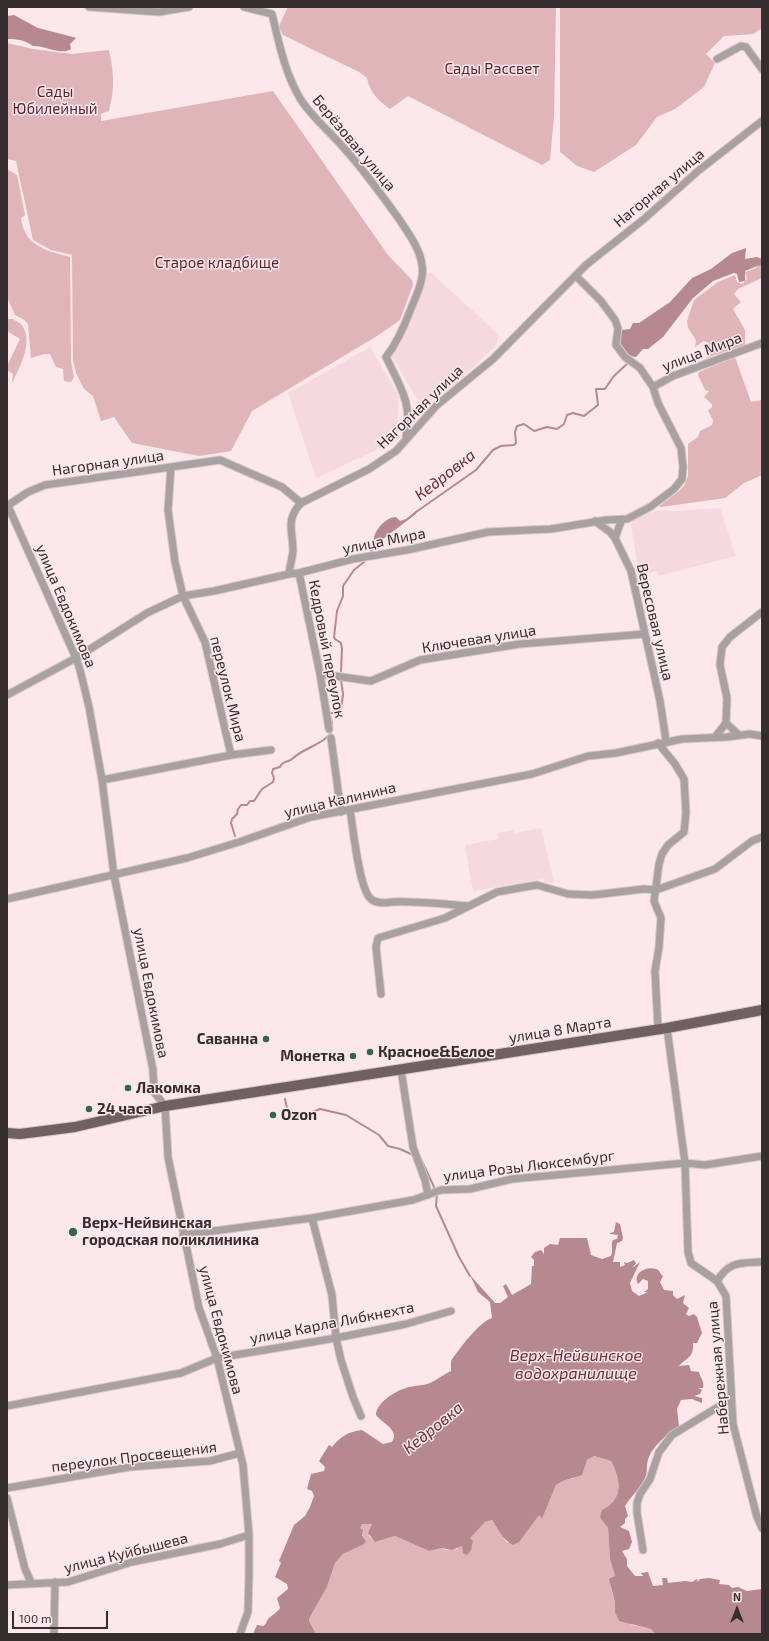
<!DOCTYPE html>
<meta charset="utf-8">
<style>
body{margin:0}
#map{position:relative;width:769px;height:1641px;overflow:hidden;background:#fce8ea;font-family:"Exo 2",sans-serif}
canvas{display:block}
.frame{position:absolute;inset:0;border:8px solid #352d2e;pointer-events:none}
.north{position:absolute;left:717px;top:1589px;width:40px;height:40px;-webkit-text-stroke:3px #fce8ea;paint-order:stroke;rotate:0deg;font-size:11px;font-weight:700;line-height:16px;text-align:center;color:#352d2e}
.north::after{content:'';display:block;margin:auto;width:14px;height:18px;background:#352d2e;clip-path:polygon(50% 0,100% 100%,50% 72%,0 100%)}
.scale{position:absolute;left:12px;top:1611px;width:96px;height:18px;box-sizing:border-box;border:2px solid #352d2e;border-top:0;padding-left:5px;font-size:12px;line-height:14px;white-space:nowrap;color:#352d2e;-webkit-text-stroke:3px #fce8ea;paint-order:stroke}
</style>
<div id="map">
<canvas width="769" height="1641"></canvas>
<div class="frame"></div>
<div class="north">N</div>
<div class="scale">100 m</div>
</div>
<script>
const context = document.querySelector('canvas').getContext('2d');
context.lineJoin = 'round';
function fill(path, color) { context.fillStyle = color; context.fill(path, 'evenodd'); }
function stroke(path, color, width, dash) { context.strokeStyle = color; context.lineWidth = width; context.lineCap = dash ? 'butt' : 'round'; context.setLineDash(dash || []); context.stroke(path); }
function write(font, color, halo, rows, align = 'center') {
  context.font = font + ' "Exo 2",sans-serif'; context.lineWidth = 3; context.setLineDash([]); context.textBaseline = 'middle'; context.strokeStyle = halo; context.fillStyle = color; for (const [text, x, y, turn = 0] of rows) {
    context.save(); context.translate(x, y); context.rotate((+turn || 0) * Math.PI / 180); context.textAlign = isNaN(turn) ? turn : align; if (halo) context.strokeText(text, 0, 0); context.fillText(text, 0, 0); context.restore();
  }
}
fill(new Path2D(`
 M427,273H431L470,308L497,334L498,340L496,345L459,381L424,406H421L391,355L397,348L425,275Z
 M370,347L399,396L396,441L316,478L288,393Z
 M720,508L736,556L659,576L657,571L639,575L631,525L634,518L659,510L675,511Z
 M541,828L554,882L545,883L543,879L473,891L465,845L498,839L497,833L513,830L514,833Z`), '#f6d9dc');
fill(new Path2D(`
 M288,7H556L554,117L550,160L542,165L408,96L390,109C378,100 370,93 367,78L359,72L283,35L279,26Z
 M560,7H762V28L753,34L724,36L706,54L715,63L704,87L675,109L657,117L636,145L594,172L577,166L560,152Z
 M7,43L33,49L72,54L109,50C114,74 115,87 109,111L101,114V121L273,91L388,255L412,280L413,285L400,320L377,336L252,411L231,451L199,456L132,443L114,417L101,421L93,396L84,389L76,373L73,360L72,255L51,250L33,240L16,161L7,159Z
 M7,169L17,175L25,215L21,218C24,245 46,251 70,257L71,361L74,377L71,382L64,381L63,369L56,367L50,354H44L31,358L28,324L23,319L15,315L7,297Z
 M759,264H762V278L738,289L734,294L741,302L733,309L745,330V345L706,358L709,352V343L704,341L695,347L696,340L688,328L687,321L694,300L718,282L735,275L737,282L742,284L747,279L745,272L756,268Z
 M7,319H13L21,324C35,342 19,367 12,384L13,374L7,370V366L20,339L7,331Z
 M735,357L751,402L762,400V475L744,483L725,498L661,507L659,506L678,492L684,486L688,476V444L698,437L700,431L712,425L713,420L708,411L712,407V404L704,397L709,391L705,390L698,375L699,372Z
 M594,1456L611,1461C621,1480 624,1499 602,1510L604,1521L608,1528L610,1559L615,1576L611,1588L615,1602V1612L632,1625L651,1629L655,1634H316L309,1621L310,1617L327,1587L335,1563L343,1554L366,1541L359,1528L362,1524H372L369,1536L376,1542L395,1536L429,1551L442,1548L446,1550L457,1549L485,1522L492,1520L507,1543L540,1514L542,1519L556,1485L563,1481L574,1478L587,1460Z`), '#dfb5ba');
fill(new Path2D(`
 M14,15L38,28L73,37L76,38L70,44L71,49C62,56 44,45 33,46C25,40 18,39 7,39V16Z
 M746,248L745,259L757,257L762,259V264L745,271V281L739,282L737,274L734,273L713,281L693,298L663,337L648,349H643L636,357L629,356C620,347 618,343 621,330L630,329L633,323H639L670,302L692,278L711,269L732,253Z
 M417,510L416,514L379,542L375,543L374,541C373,531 386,517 396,517L400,521L406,519Z
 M616,1222L620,1224L623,1238L622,1241L617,1243L613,1262H620V1267L625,1265L624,1262L627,1263L634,1260L636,1263L632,1268L640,1262L630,1283L632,1291L639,1296L648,1292H644L648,1289V1281L643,1279L638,1284C632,1272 648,1266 656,1269C660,1270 660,1274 663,1276L660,1282L664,1290L673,1291V1295L677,1299L685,1295L683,1303L689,1308L686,1314L689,1316L694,1314L697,1317L702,1333L697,1343H693C694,1358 687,1357 679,1366L689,1365L691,1371L699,1372C700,1378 705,1381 703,1388H698L702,1390L700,1394L694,1396L702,1398V1403L692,1399L681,1400L677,1409L679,1426C668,1434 652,1446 648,1460C646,1466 648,1473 645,1478C640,1489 631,1496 625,1506L628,1516L625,1519V1523L620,1527L629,1531L632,1542L629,1549L622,1551L627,1559V1566L635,1576H643L641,1573L648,1572L653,1586L663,1585L662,1578H667L668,1583L685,1581L692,1582L697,1579L698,1582L700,1579L709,1578L720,1580L719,1584L729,1585L732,1588L738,1587L747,1591L762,1589V1634H655L651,1629L619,1621L615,1612V1602L609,1579L615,1576L610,1559L608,1528L600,1517L602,1510C624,1499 621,1480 611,1461L594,1456L587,1460L582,1475L563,1481L556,1485L542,1519L539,1515L519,1542L513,1545C503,1540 498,1529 492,1520L485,1522L470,1538L473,1541L471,1550L467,1555L463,1553L462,1546L452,1550L442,1548L429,1551L395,1536L375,1542L368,1533L372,1524H362L360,1528L363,1530L362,1535L366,1541L364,1544L343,1554L335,1563L327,1587L310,1617L309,1621L316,1634H253L257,1625L263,1626C267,1624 266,1621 269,1618C273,1614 277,1613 280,1608L277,1598L288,1589L287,1584L275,1577L281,1563L279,1561L294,1525L305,1516L310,1507L314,1496L312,1491L307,1489L311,1474L324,1471L325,1467L319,1461L329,1445L332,1447C341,1436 348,1432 362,1430L383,1444L392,1442C400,1430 382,1423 376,1415C376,1403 395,1391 406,1388C414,1385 423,1386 430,1383C437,1380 444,1374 451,1371V1361C459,1349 479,1322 492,1318L490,1302L478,1292L470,1275L495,1303H500L508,1297L503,1286L506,1284L512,1295L531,1284L532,1266H534V1260L531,1257L535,1252L541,1250L544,1254V1248L550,1244L558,1245L560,1238H587L591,1255L602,1259L611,1256C614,1250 610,1245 613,1240L617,1239L618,1235L610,1234V1233L614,1232Z`), '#b5898f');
stroke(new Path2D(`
 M416,512L476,470L493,450L501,446L514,445L516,443L515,432L517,426L524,424L534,431L547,427L557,429L564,424L567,415L573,413L584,416L598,405L596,389H605L613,377L629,362
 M371,551L376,542
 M341,671L342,649L341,643L335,639L334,637L337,611L343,596V586L354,570L364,562
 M235,836L231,823L232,819L237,814L238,809L241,805H247L250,801H254L262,789L273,782L274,778L272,773L273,769L280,767C283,760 288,763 292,759C308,743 343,743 329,714L341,710L343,694L341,680
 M285,1099L287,1108L292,1116L300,1117L320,1109L346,1115L379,1135L388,1146L400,1149L413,1155
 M420,1157L435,1189
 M437,1193L436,1206L459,1257L470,1276`), '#b5898f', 2);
const street = new Path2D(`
 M89,7L159,12L189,7
 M244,7L272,14C279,43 285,74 301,100C313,118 329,131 343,147C364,170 381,194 399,219C408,233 420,248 422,265C425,279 415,298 410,311C404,327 397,343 386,357C400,386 413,404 406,437
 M717,59L741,46L746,47L762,69
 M653,387L673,376L762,343
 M171,467L168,510L175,562L183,596L205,642L231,755
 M7,506L28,492L45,485L220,460L282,487L301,503L369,469L396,451L437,405L493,359L586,265L644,219L698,171L762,121
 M8,506L76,658L80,670L89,707L102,780L114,875L153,1070L154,1092L165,1106L168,1157L199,1308L217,1358L243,1465L249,1535V1574L248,1612L240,1634
 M595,521L610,532L615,538L631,571L660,701L666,741
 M615,538L622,519
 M299,573L320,674L329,729
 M289,574C290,566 292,559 293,551C293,531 285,520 301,503
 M320,674L371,681L420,660L520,644L645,634
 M7,695L76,658L147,613L183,596L214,591L289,574L299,573L353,559L407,550L488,532L551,529L606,520L627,519L650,507L674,489L682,479L683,467L681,448L658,403L653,387L640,368L625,357L616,345L618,328L615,320L601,301L576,276
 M739,735L726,723L727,698L720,665L722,647L730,637L762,612
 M715,737L726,723
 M331,738L341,812
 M658,743L675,764L684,779L686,813L684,832L668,845L662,854L659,864L654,901L661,918L659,947L655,971L658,1029
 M102,780L231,755L271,750
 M350,810C353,827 359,890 371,899C377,904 385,903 392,902C418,901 442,904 469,906
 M7,899L187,858L239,842L311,817L532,774L588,756L616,753L682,739L727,737L750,734L762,736
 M381,994L376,947L378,938L445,918L497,892L519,888L537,885L568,894L593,895L644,889L656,890L715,869L752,841L762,837
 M667,1028L685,1163L688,1252L691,1263L717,1281L726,1296L733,1424L757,1517L762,1528
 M401,1070L413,1147L425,1180L428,1195
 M312,1218L332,1295L336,1338L341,1360L353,1397L361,1416
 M183,1235L312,1218L413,1200L441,1190L470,1189L512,1179L685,1163L705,1165L762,1156
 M717,1281C729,1261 741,1263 762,1262
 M7,1406L181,1373L217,1358L336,1338L406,1324L451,1311
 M7,1488L130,1467L210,1461L240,1453
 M7,1498L25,1569L31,1582
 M643,1550L637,1513V1503L640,1494L650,1479L659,1452L672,1435L731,1399
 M7,1585L68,1582L132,1562L220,1544L249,1535
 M54,1634L55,1582`);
const primary = new Path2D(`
 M7,1133L20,1134L75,1127L165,1106L667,1028L762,1010`);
stroke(street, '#d8c6c8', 9);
stroke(primary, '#d8c6c8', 12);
stroke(street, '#a8a0a1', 7);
stroke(primary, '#6f6062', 10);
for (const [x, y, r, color] of [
 [266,1039,4,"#32674d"],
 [370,1052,4,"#32674d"],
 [353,1056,4,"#32674d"],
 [128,1088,4,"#32674d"],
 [89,1109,4,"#32674d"],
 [273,1115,4,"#32674d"],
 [73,1232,5,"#32674d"]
]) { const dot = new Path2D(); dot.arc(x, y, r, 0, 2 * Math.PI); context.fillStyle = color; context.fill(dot); stroke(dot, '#fce8ea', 1.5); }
write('15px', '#581f2b', '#fce8ea', [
 ["Сады Рассвет",492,69],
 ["Сады",55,92],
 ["Юбилейный",55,109],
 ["Старое кладбище",217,263]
]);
write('15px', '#352d2e', '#fce8ea', [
 ["Берёзовая улица",354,143,50],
 ["Нагорная улица",659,188,-40],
 ["улица Мира",702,352,-21],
 ["Нагорная улица",420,407,-44],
 ["Нагорная улица",108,463,-8],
 ["улица Мира",384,541,-11],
 ["улица Евдокимова",66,606,67],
 ["Вересовая улица",655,622,77],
 ["Ключевая улица",479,639,-9],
 ["Кедровый переулок",327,649,79],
 ["переулок Мира",228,689,76],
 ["улица Калинина",340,800,-13],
 ["улица Евдокимова",151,993,79],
 ["улица 8 Марта",560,1030,-9],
 ["улица Розы Люксембург",529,1166,-7],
 ["улица Карла Либкнехта",332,1323,-11],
 ["улица Евдокимова",221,1330,75],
 ["Набережная улица",718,1368,-95],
 ["переулок Просвещения",134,1457,-7],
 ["улица Куйбышева",126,1553,-14]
]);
write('bold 15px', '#352d2e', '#fce8ea', [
 ["Саванна",258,1039,"right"],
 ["Красное&Белое",378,1052],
 ["Монетка",345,1056,"right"],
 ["Лакомка",136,1088],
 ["24 часа",97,1109],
 ["Ozon",281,1115],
 ["Верх-Нейвинская",82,1223],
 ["городская поликлиника",82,1240]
], 'left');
write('italic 16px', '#672d37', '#fce8ea', [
 ["Кедровка",445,475,-38],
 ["Верх-Нейвинское",576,1356],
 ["водохранилище",576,1374],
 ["Кедровка",433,1428,-39]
]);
</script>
